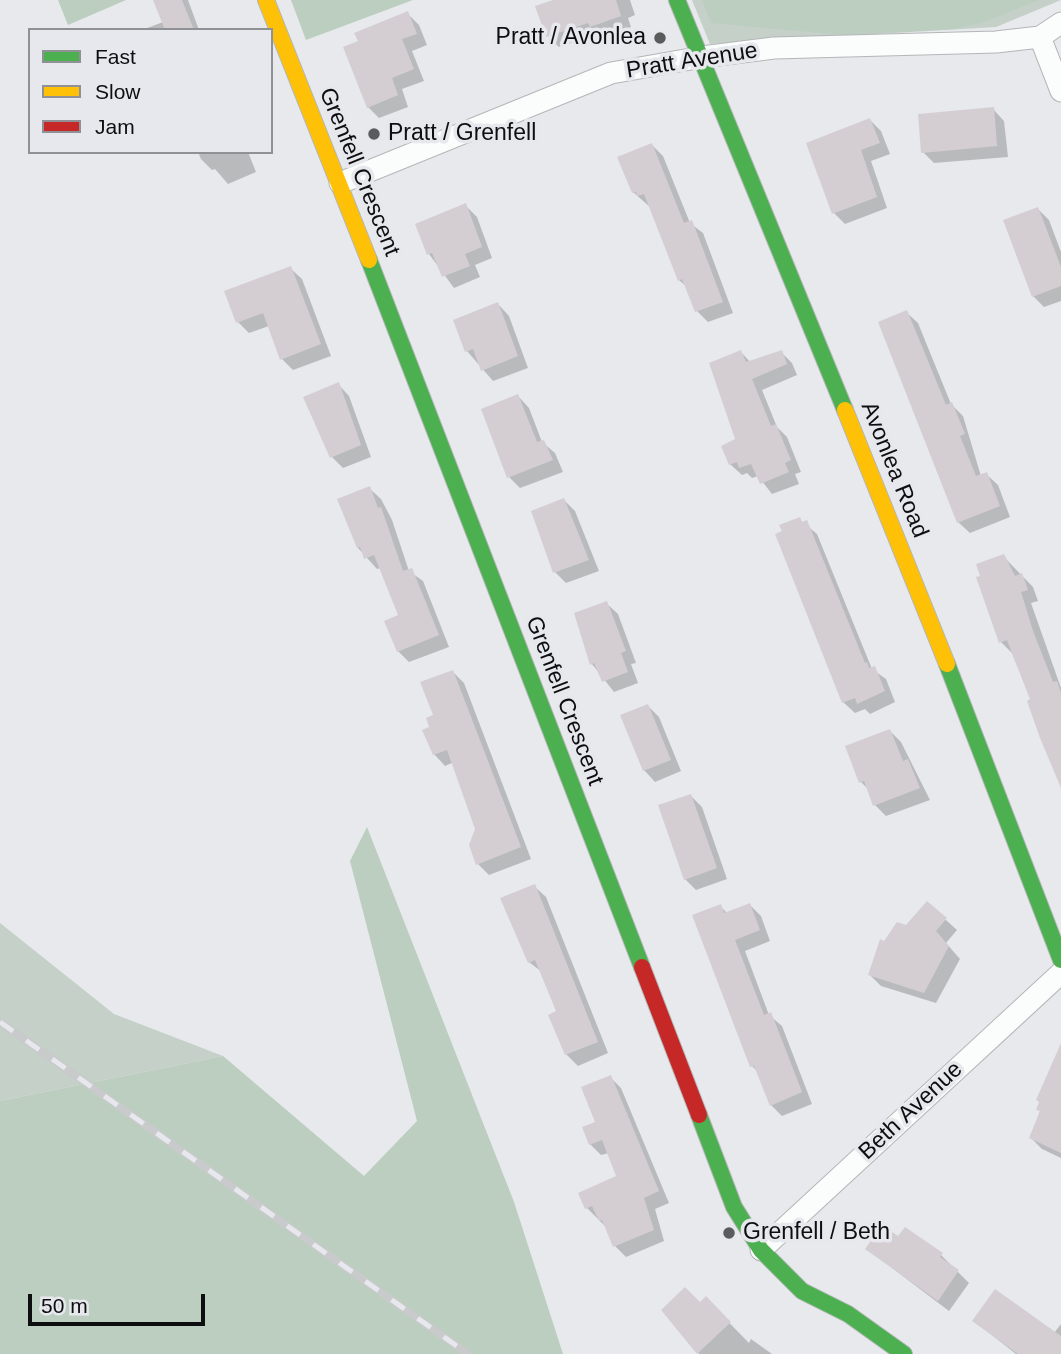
<!DOCTYPE html>
<style>
body{margin:0}
#map{position:relative;width:1061px;height:1354px;overflow:hidden;background:#e7e9ec;font-family:Helvetica,sans-serif}
canvas{display:block}
.legend{position:absolute;left:28px;top:28px;width:245px;height:126px;box-sizing:border-box;background:#e6e8ed;border:2px solid #909195;margin:0;padding:9px 12px;list-style:none;font-size:21px;color:#0e0e10}
.legend li{display:flex;align-items:center;gap:14px;height:35px}
.legend b{width:35px;border:2px solid #909195}
.scale{position:absolute;left:28px;top:1294px;width:177px;height:32px;box-sizing:border-box;border:4px solid #0e0e10;border-top:0;padding-left:9px;font-size:21px;line-height:24px;white-space:nowrap;color:#0e0e10;-webkit-text-stroke:5px #e6e8ed;paint-order:stroke}
</style>
<div id="map">
<canvas width="1061" height="1354"></canvas>
<ul class="legend">
<li><b style="height:9px;background:#4caf50"></b>Fast</li>
<li><b style="height:9px;background:#ffc107"></b>Slow</li>
<li><b style="height:9px;background:#c62828"></b>Jam</li>
</ul>
<div class="scale">50 m</div>
</div>
<script>
const context = document.querySelector('canvas').getContext('2d');
context.lineJoin = 'round';
function fill(path, color) { context.fillStyle = color; context.fill(path, 'evenodd'); }
function stroke(path, color, width, dash) { context.strokeStyle = color; context.lineWidth = width; context.lineCap = dash ? 'butt' : 'round'; context.setLineDash(dash || []); context.stroke(path); }
function write(font, color, halo, rows, align = 'center') {
  context.font = font + ' Helvetica,sans-serif'; context.lineWidth = 7; context.setLineDash([]); context.textBaseline = 'middle'; context.strokeStyle = halo; context.fillStyle = color; for (const [text, x, y, turn = 0] of rows) {
    context.save(); context.translate(x, y); context.rotate((+turn || 0) * Math.PI / 180); context.textAlign = isNaN(turn) ? turn : align; if (halo) context.strokeText(text, 0, 0); context.fillText(text, 0, 0); context.restore();
  }
}
fill(new Path2D(`
 M692,0H1061L996,27L710,44Z
 M0,923L114,1014L223,1056L0,1101Z`), '#c4d0c8');
fill(new Path2D(`
 M58,0H126L68,25Z
 M291,0H413L306,40Z
 M702,0H1039L984,22L954,29L843,35L711,23Z
 M367,827L514,1202L563,1354H0V1101L223,1056L364,1176L417,1121L350,861Z`), '#bbcebf');
fill(new Path2D(`
 M155,0H188L199,30H142L163,22Z
 M554,0H630L635,15L628,18L631,27L602,37L599,34L559,47L548,36Z
 M407,13L419,25L427,45L412,51L424,81L402,89L408,107L379,118L368,107Z
 M993,109L1004,121L1008,157L934,163L923,152Z
 M870,120L881,131L890,154L871,161L887,208L845,224L834,213Z
 M652,145L663,156L690,223L703,233L733,313L708,322L697,311L688,288L679,280L650,207L633,192Z
 M198,152H248L256,172L228,184L215,169L212,170L201,159Z
 M466,206L477,217L492,258L475,265L480,277L454,288L429,254Z
 M1038,209L1049,220L1061,252V301L1044,307L1033,296Z
 M290,268L302,279L331,356L293,370L282,359L269,326L249,333L238,322Z
 M498,304L509,316L528,368L493,381L467,351Z
 M906,312L918,323L951,404L963,416L981,476L986,474L998,485L1010,517L970,533L958,522Z
 M741,352L751,363L781,352L792,363L797,375L762,390L777,427L787,437L801,472L795,474L799,484L772,494L758,476L752,478L747,473L742,475L730,464L737,440Z
 M338,384L349,396L371,457L343,468L332,457Z
 M518,396L529,408L542,442L555,453L563,472L520,488L509,477Z
 M369,488L381,499L392,520L409,571L423,581L449,647L409,662L398,651L400,616L381,568L377,569L358,548Z
 M564,500L575,511L599,571L566,583L555,572Z
 M799,519L817,534L872,669L886,679L895,702L870,714L865,709L855,713L843,702Z
 M1003,556L1033,587L1038,601L1031,603L1061,688V775L1012,653L1001,642Z
 M606,603L618,614L636,663L631,664L638,683L614,692L592,664Z
 M453,672L464,683L531,859L489,875L478,864L477,829L454,762L445,766L434,754L432,728Z
 M648,706L659,717L681,771L655,782L644,770Z
 M890,731L901,742L930,800L886,816L875,805L869,790L861,782Z
 M691,796L702,807L727,879L696,890L685,879Z
 M534,886L546,897L608,1053L578,1066L566,1054L559,1012L542,972L529,962Z
 M927,903L957,930L946,943L960,959L936,1003L881,986L870,975Z
 M750,905L761,916L770,941L745,951L769,1015L782,1026L812,1104L782,1116L771,1105L758,1072L752,1066L720,906L728,914Z
 M1061,1047V1158L1042,1149L1031,1138Z
 M610,1077L621,1088L669,1203L655,1209L664,1241L626,1257L615,1246L607,1228L587,1208L619,1177L609,1153L601,1155L590,1144Z
 M899,1239L941,1255L969,1283L949,1311L867,1249Z
 M706,1299L749,1343L751,1339L772,1354H699L663,1310L700,1305Z
 M974,1321L1054,1333L1061,1324V1354H1016Z`), '#0003');
fill(new Path2D(`
 M153,0H182L194,30H165Z
 M553,0H616L621,16L590,27L588,23L546,37L535,6Z
 M408,11L417,34L402,39L414,69L392,78L398,95L367,108L343,47L358,41L354,33Z
 M994,107L997,146L921,153L918,114Z
 M870,118L880,143L861,150L877,197L832,214L806,143Z
 M652,143L684,223L692,220L723,302L695,312L682,279L678,281L644,194L637,196L636,192L632,193L617,157Z
 M466,203L482,247L465,254L470,266L442,277L432,253L427,255L415,224Z
 M1038,207L1061,267V286L1032,297L1003,220Z
 M291,266L321,344L280,360L263,313L236,323L224,291Z
 M498,302L518,356L481,371L473,349L465,352L453,320Z
 M907,310L946,405L952,402L965,434L960,436L976,476L987,472L1000,506L957,523L878,322Z
 M741,350L746,362L782,350L787,364L752,379L771,426L776,424L791,460L785,463L789,472L760,484L751,464L739,468L737,462L729,465L721,446L735,439L709,363Z
 M339,382L361,445L330,458L303,397Z
 M518,394L537,442L544,440L553,460L507,478L481,409Z
 M370,486L378,508L381,507L403,571L412,568L439,635L397,652L384,621L398,615L374,555L364,559L360,547L357,548L337,499Z
 M564,498L589,560L553,573L531,511Z
 M800,517L802,522L807,520L865,663L867,662L869,668L875,666L885,691L857,704L855,698L842,703L775,534L782,531L779,525Z
 M1004,554L1015,576L1022,573L1028,590L1021,592L1033,631L1053,682L1057,681L1061,693V788L1040,738L1027,701L1030,699L1007,640L999,643L976,577L980,576L976,564Z
 M607,601L626,651L621,653L628,672L602,682L594,663L590,665L574,613Z
 M453,670L521,847L476,865L469,845L475,829L447,750L433,755L422,730L429,727L426,718L433,715L420,682Z
 M648,704L671,760L643,771L620,715Z
 M890,729L903,761L908,759L920,788L873,806L864,781L859,783L845,746Z
 M691,794L717,868L684,880L658,805Z
 M535,884L598,1042L565,1055L548,1015L556,1011L535,960L528,963L500,898Z
 M927,901L947,918L936,931L949,946L924,993L868,975L880,939L884,941L897,922L906,925Z
 M750,903L760,930L735,940L764,1015L771,1012L802,1092L770,1106L754,1066L750,1067L692,915L721,904L724,913Z
 M1061,1043V1153L1029,1138L1040,1111L1036,1110L1039,1102L1036,1100Z
 M611,1075L659,1191L644,1198L654,1230L613,1247L602,1220L599,1221L592,1206L585,1209L578,1193L616,1176L602,1140L589,1145L582,1127L595,1122L581,1087Z
 M882,1225L898,1236L905,1227L943,1253L940,1257L959,1270L938,1301L865,1249Z
 M685,1287L700,1302L706,1296L731,1322L697,1354L661,1310Z
 M995,1289L1061,1336V1354H1018L972,1321Z`), '#d4ced2');
const street = new Path2D(`
 M1040,37L1061,91
 M340,183L611,73L702,57L774,48L996,42L1040,37L1061,23
 M761,1250L1061,973`);
const fast = new Path2D(`
 M677,0L845,410
 M369,260L642,967
 M947,664L1061,960
 M699,1115L734,1207L761,1250L802,1291L848,1314L904,1354`);
const slow = new Path2D(`
 M266,0L369,260
 M845,410L947,664`);
const jam = new Path2D(`
 M642,967L699,1115`);
stroke(street, '#b4b6b8', 23);
stroke(fast, '#b4b6b8', 18);
stroke(slow, '#b4b6b8', 18);
stroke(jam, '#b4b6b8', 18);
stroke(street, '#fbfcfc', 21);
stroke(fast, '#4caf50', 16);
stroke(slow, '#ffc107', 16);
stroke(jam, '#c62828', 16);
const rail = new Path2D(`
 M0,1022L468,1354`);
stroke(rail, '#c9cacb', 8);
stroke(rail, '#e6e8ed', 5, [16]);
for (const [x, y, r, color] of [
 [660,38,7,"#5a5b5d"],
 [374,134,7,"#5a5b5d"],
 [729,1233,7,"#5a5b5d"]
]) { const dot = new Path2D(); dot.arc(x, y, r, 0, 2 * Math.PI); context.fillStyle = color; context.fill(dot); stroke(dot, '#e6e8ed', 2.5); }
write('23px', '#0e0e10', '#e6e8ed', [
 ["Pratt / Avonlea",646,38,"right"],
 ["Pratt / Grenfell",388,134],
 ["Grenfell / Beth",743,1233]
], 'left');
write('23px', '#0e0e10', '#e6e8ed', [
 ["Pratt Avenue",692,61,-9],
 ["Grenfell Crescent",359,172,68],
 ["Avonlea Road",894,470,68],
 ["Grenfell Crescent",564,701,69],
 ["Beth Avenue",911,1111,-43]
]);
</script>
